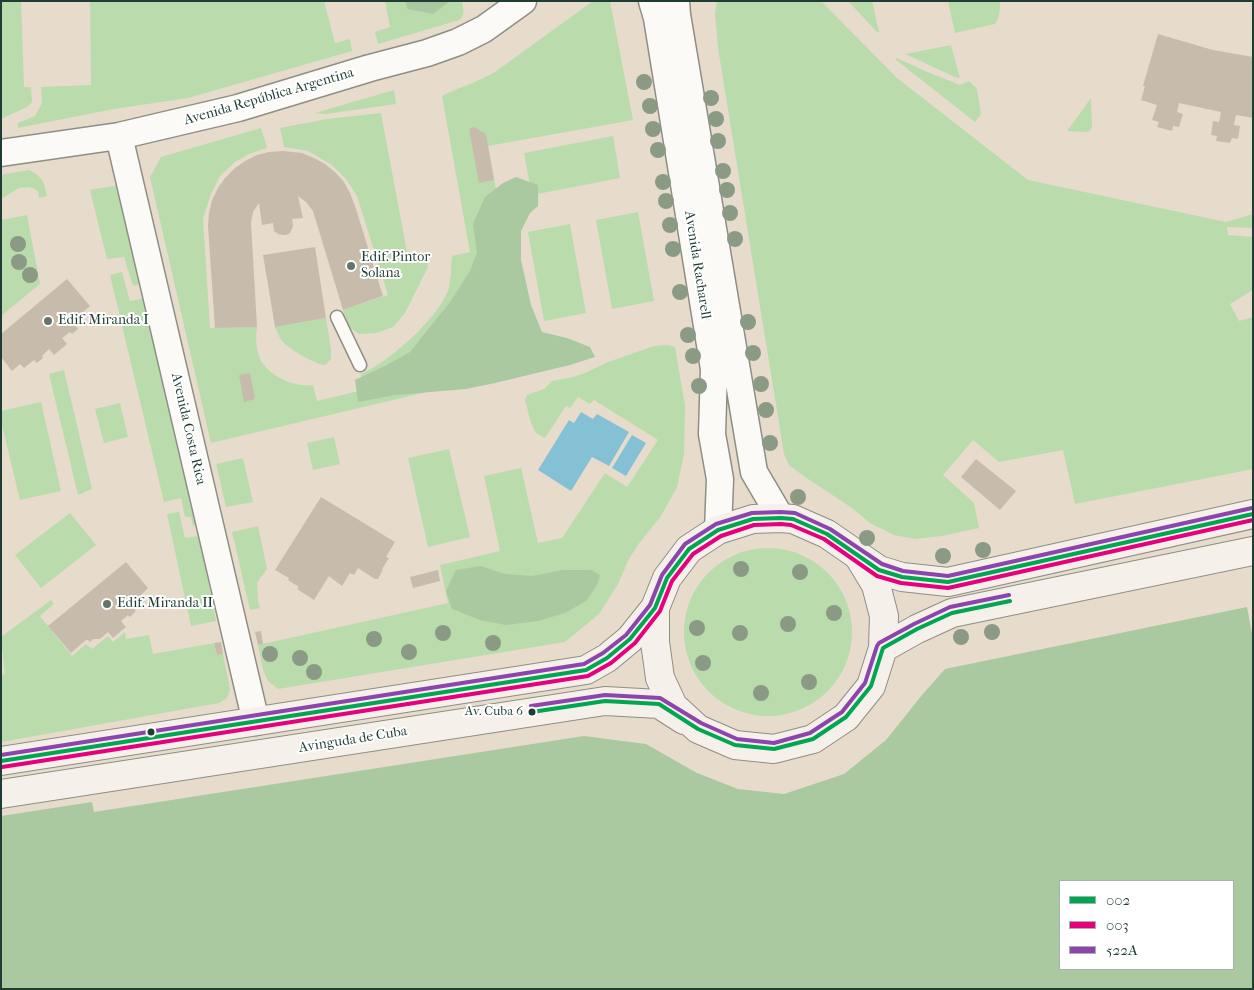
<!DOCTYPE html>
<meta charset="utf-8">
<style>
body{margin:0}
#map{position:relative;width:1254px;height:990px;overflow:hidden;background:#e7dccb;font-family:"IM FELL French Canon",serif}
canvas{display:block}
.frame{position:absolute;inset:0;border:2px solid #1f3d34;pointer-events:none}
.legend{position:absolute;left:1059px;top:880px;width:175px;height:90px;box-sizing:border-box;background:#fff;border:1px solid #a5b1ae;margin:0;padding:6px 9px;list-style:none;font-size:15px;color:#1f3d34}
.legend li{display:flex;align-items:center;gap:10px;height:25px}
.legend b{width:25px;border:1px solid #a5b1ae}
</style>
<div id="map">
<canvas width="1254" height="990"></canvas>
<div class="frame"></div>
<ul class="legend">
<li><b style="height:6px;background:#00a651"></b>002</li>
<li><b style="height:6px;background:#e5007d"></b>003</li>
<li><b style="height:6px;background:#8e44ad"></b>522A</li>
</ul>
</div>
<script>
const context = document.querySelector('canvas').getContext('2d');
context.lineJoin = 'round';
function fill(path, color) { context.fillStyle = color; context.fill(path, 'evenodd'); }
function stroke(path, color, width, dash) { context.strokeStyle = color; context.lineWidth = width; context.lineCap = dash ? 'butt' : 'round'; context.setLineDash(dash || []); context.stroke(path); }
function write(font, color, halo, rows, align = 'center') {
  context.font = font + ' "IM FELL French Canon",serif'; context.lineWidth = 4; context.setLineDash([]); context.textBaseline = 'middle'; context.strokeStyle = halo; context.fillStyle = color; for (const [text, x, y, turn = 0] of rows) {
    context.save(); context.translate(x, y); context.rotate((+turn || 0) * Math.PI / 180); context.textAlign = isNaN(turn) ? turn : align; if (halo) context.strokeText(text, 0, 0); context.fillText(text, 0, 0); context.restore();
  }
}
fill(new Path2D(`
 M1,1H21L24,87H31L32,102L27,107L1,119Z
 M90,1H324L335,43L350,39L352,51L188,98L114,109L18,128V123L35,116L42,103L41,87L91,85Z
 M385,1H462C463,9 466,15 459,20L378,44L375,32L390,27Z
 M593,1H610L633,120L488,146L525,345L482,379L211,443L150,177L161,157L261,128L267,148L249,154L235,162L220,176L211,194L203,219L210,328L257,327C255,337 256,356 264,365C275,379 296,387 313,385L317,401L363,390L361,374C389,362 436,320 448,291C451,282 451,266 452,256L470,252L442,96C460,87 478,82 495,72Z
 M717,1H821L897,78L1028,180L1226,222L1253,214V228L1227,227L1228,235L1253,237V290L1230,304L1239,321L1253,317V469L1075,504L1063,450L999,462L973,440L943,475L974,503L979,528L942,536L915,539L894,535L870,523L852,508L805,477L789,465L784,454L718,48L715,13Z
 M848,1H872L879,32H877Z
 M948,1H1000C1000,9 1000,17 995,24L955,33Z
 M951,45L960,78L955,77L905,54Z
 M897,58L925,71L960,85L969,81L977,89L981,114L975,122L895,59Z
 M394,90L396,104L326,114L315,113Z
 M1091,98L1092,127L1090,131L1084,132L1067,131Z
 M381,113L409,263L427,260L428,267L405,313L393,327L376,333L359,334L349,327L343,310L388,295L357,196L346,179L332,165L308,151L284,147L280,128L327,119Z
 M613,136L620,178L532,195L524,153Z
 M29,170C43,177 44,182 47,196L39,198L38,191L30,187L19,188L1,199V176L5,174Z
 M119,185L142,284L133,286L124,257L107,259L90,190Z
 M638,212L654,301L612,309L596,220Z
 M27,215L40,284L1,316V220Z
 M570,224L586,313L544,321L528,232Z
 M122,272L130,301L145,298L197,525L193,526L191,517H185L181,498L164,502L110,275Z
 M326,318L331,349V359L325,365C316,365 289,349 283,342C279,338 277,331 275,327Z
 M667,345L675,347L685,406L684,454L677,487L661,516L637,546L628,561L618,584L599,614L565,642L278,689L268,681L263,670L258,645L448,603L440,565L500,551L484,476L521,468L538,543L562,538L605,473L627,487L658,440L594,400L590,404L578,397L570,408L566,406L545,438L536,433L531,423L525,400L527,395L544,389L552,381L573,377L585,373L608,362L654,346Z
 M64,370L92,489L78,495L49,374Z
 M41,402L61,491L20,500L1,421V411Z
 M120,403L128,437L104,443L95,409Z
 M334,437L340,464L313,470L307,443Z
 M449,449L470,537L428,547L408,458Z
 M243,458L253,502L226,507L216,464Z
 M179,512L185,538L199,536L216,621L191,626L167,514Z
 M70,513L96,545L41,588L15,555Z
 M258,526L267,569L257,583L258,602L260,608L250,610L232,532Z
 M684 632a84 84 0 1 1 168 0a84 84 0 1 1-168 0Z
 M51,600L54,604L40,616L72,656L86,644L92,649L108,636L113,642L125,632L126,639L149,635L153,654L214,643L217,655L223,654L230,690L227,698L219,703L1,742V675L5,674L1,637Z`), '#badbac');
fill(new Path2D(`
 M405,1H450L433,14L408,9Z
 M516,177L538,185V206L530,213L521,231V260L531,305L542,332L567,338L590,347L595,357L570,365L495,383L466,389L395,395L358,402L355,380L385,366L410,352L450,302L470,271L477,253L473,224L485,197L503,183Z
 M481,566L505,574L532,576L563,570H591L600,575L597,585L586,601L565,613L538,621L506,625L480,620L452,609L446,591L456,570Z
 M1247,607L1253,639V989H1V816L92,802L94,812L584,736L646,744L697,773L738,789L784,794L844,774L886,740L922,695L945,669ZM1060,881H1233V969H1060Z`), '#aac9a0');
fill(new Path2D(`
 M581,412L593,419L597,414L629,432L609,466L592,457L571,491L538,470L569,420L574,423Z
 M632,435L646,443L626,476L612,468Z`), '#84c1d4');
fill(new Path2D(`
 M1158,34L1213,50L1253,57V118L1236,115L1234,125L1240,126L1238,139L1232,138L1230,143L1216,141L1217,136L1211,135L1213,121L1219,122L1221,112L1179,103L1177,112L1183,114L1179,127L1173,126L1172,131L1157,127L1159,122L1152,120L1157,105L1141,100L1145,86H1143Z
 M474,127L486,134L494,180L479,183L469,129Z
 M283,151L302,153L314,158L325,164L335,172L344,182L350,193L355,206L383,296L343,310L313,211L306,202L298,196L303,218L292,219L293,225L292,229L290,233L286,235H282L278,234L274,231L273,223L262,225L259,203L253,212L251,223L257,327L215,328L208,226L209,213L212,200L218,188L225,178L235,168L245,161L257,155L269,152Z
 M315,247L326,318L275,327L263,255Z
 M67,279L90,306L82,313L85,317L75,325L78,329L72,334L70,332L62,338L67,344L54,355L49,349L42,356L43,358L37,363L34,360L24,368L20,364L12,371L1,357V334Z
 M250,373L255,399L244,402L239,375Z
 M976,459L1016,491L1000,510L961,477Z
 M321,497L395,542L386,557L389,558L382,569H383L378,579H375L358,568L354,575L350,573L342,586L329,576L314,600L297,589L299,587L288,580L289,578L275,570Z
 M126,562L148,588L140,596L143,599L133,608L136,611L130,617L128,615L121,621L126,627L113,638L108,632L100,639H93L90,642L88,640H86L71,653L48,626Z
 M438,570L440,581L413,588L410,577Z
 M261,631L263,644L258,645L255,632Z
 M221,642L223,654L217,655L214,643Z`), '#c7bcac');
const lane = new Path2D(`
 M337,317L360,365`);
const street = new Path2D(`
 M652,1L657,18L714,369L712,434L720,479L718,530
 M676,1L677,15L754,472L781,518
 M119,136L256,722
 M1,153L119,136L238,108L370,68L427,53L458,42L484,29L523,1`);
const secondary = new Path2D(`
 M859,557L876,585L884,616L883,648L871,686L846,717L813,739L774,749L735,745L698,729L673,706L660,678L655,642V608L667,578L689,549L718,530L753,519L781,518L793,519L827,534L879,570L902,577L948,582L1253,514
 M883,648L917,629L952,613L1253,551
 M1,761L586,670L607,658L630,639L655,608
 M1,794L605,701L659,704L684,720`);
stroke(lane, '#8e8e84', 15);
stroke(street, '#8e8e84', 29);
stroke(secondary, '#8e8e84', 30);
stroke(lane, '#fbfaf7', 12);
stroke(street, '#fbfaf7', 26);
stroke(secondary, '#f5f0ea', 28);
stroke(new Path2D(`
 M532,712L605,701L659,704L698,729L735,745L774,749L813,739L846,717L871,686L883,648L917,629L952,613L1010,601
 M1,761L586,670L607,658L630,639L655,608L667,578L689,549L718,530L753,519L781,518L793,519L827,534L879,570L902,577L948,582L1253,514`), '#00a651', 4);
stroke(new Path2D(`
 M2,767L588,676L611,663L635,643L660,611L672,581L693,554L721,536L754,525L781,524L791,525L824,539L877,576L901,583L948,588L1253,520`), '#e5007d', 4);
stroke(new Path2D(`
 M531,706L605,695L660,698L701,723L737,739L774,743L810,733L842,712L865,683L877,646L879,643L914,624L950,607L1009,595
 M1,755L584,664L603,653L626,635L650,605L662,575L685,544L716,524L752,513L781,512L795,513L830,529L882,564L903,571L948,576L1252,508`), '#8e44ad', 4);
context.fillStyle = '#8a9a85';
for (const [x, y] of [
 [644,82],
 [711,98],
 [650,106],
 [716,119],
 [653,129],
 [718,141],
 [658,150],
 [723,171],
 [663,182],
 [727,190],
 [666,201],
 [730,213],
 [670,225],
 [735,239],
 [18,244],
 [673,249],
 [19,262],
 [30,275],
 [680,292],
 [748,322],
 [688,335],
 [753,353],
 [693,356],
 [761,384],
 [699,386],
 [766,410],
 [770,443],
 [798,497],
 [867,538],
 [983,550],
 [943,556],
 [741,569],
 [800,572],
 [834,613],
 [788,624],
 [697,628],
 [992,632],
 [443,633],
 [740,633],
 [961,637],
 [374,639],
 [493,643],
 [409,652],
 [270,654],
 [300,658],
 [703,663],
 [314,672],
 [809,682],
 [761,693]
]) { context.beginPath(); context.arc(x, y, 8, 0, 2 * Math.PI); context.fill(); }
for (const [x, y, r, color] of [
 [351,266,5,"#657569"],
 [48,321,5,"#657569"],
 [107,604,5,"#657569"],
 [532,712,4.5,"#1f3d34"],
 [151,732,4.5,"#1f3d34"]
]) { const dot = new Path2D(); dot.arc(x, y, r, 0, 2 * Math.PI); context.fillStyle = color; context.fill(dot); stroke(dot, '#fff', 2); }
write('13px', '#1f3d34', '#fff', [
 ["Av. Cuba 6",523,712]
], 'right');
write('14px', '#1f3d34', '#fff', [
 ["Avenida República Argentina",269,97,-16],
 ["Avenida Racharell",697,265,81],
 ["Avenida Costa Rica",188,429,77],
 ["Avinguda de Cuba",353,740,-9]
]);
write('14px', '#1f3d34', '#fff', [
 ["Edif. Pintor",361,258],
 ["Solana",361,274],
 ["Edif. Miranda I",58,321],
 ["Edif. Miranda II",117,604]
], 'left');
</script>
